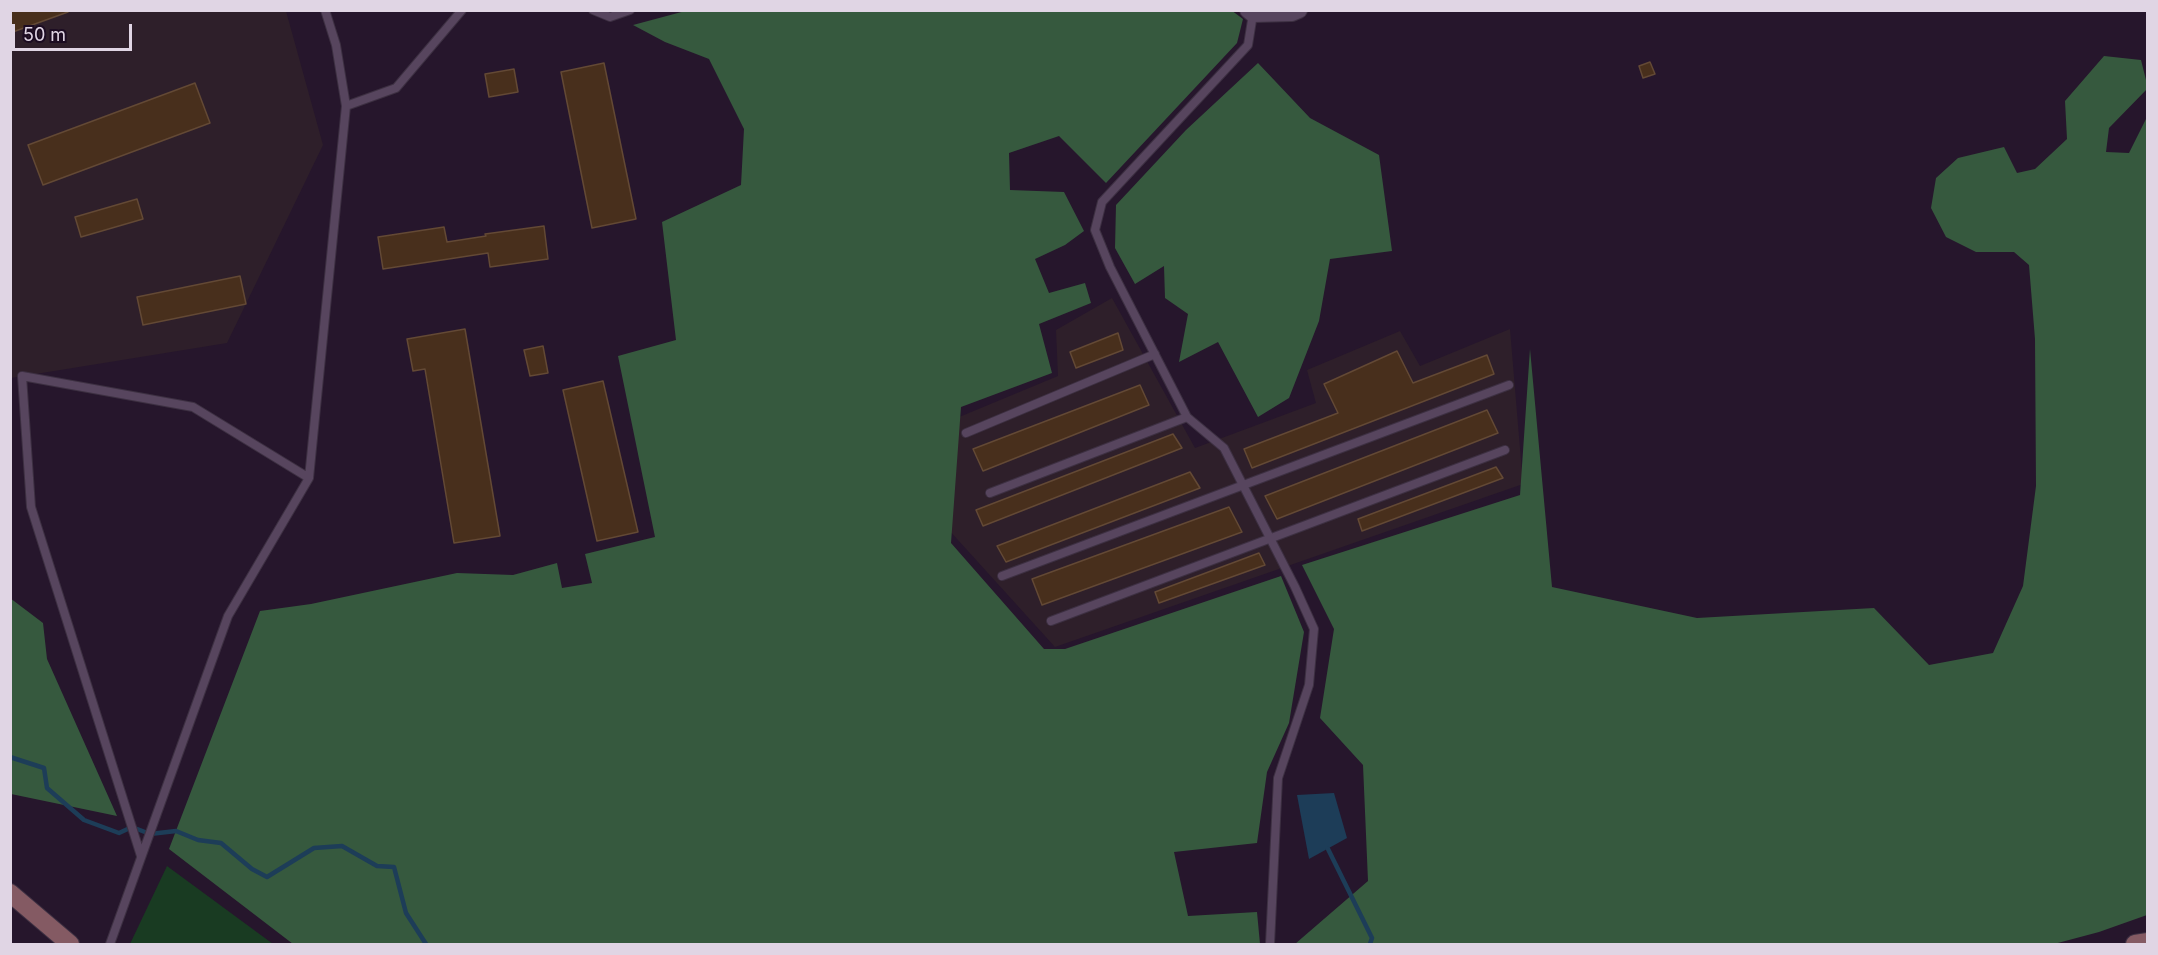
<!DOCTYPE html>
<style>
body{margin:0}
#map{position:relative;width:2158px;height:955px;overflow:hidden;background:#26162c;font-family:Inter,sans-serif}
canvas{display:block}
.frame{position:absolute;inset:0;border:12px solid #e0d5e4;pointer-events:none}
.scale{position:absolute;left:12px;top:24px;width:120px;height:27px;box-sizing:border-box;border:3px solid #e0d5e4;border-top:0;padding-left:8px;font-size:18px;line-height:21px;white-space:nowrap;color:#e0d5e4;-webkit-text-stroke:4px #1c0c22;paint-order:stroke}
</style>
<div id="map">
<canvas width="2158" height="955"></canvas>
<div class="frame"></div>
<div class="scale">50 m</div>
</div>
<script>
const context = document.querySelector('canvas').getContext('2d');
context.lineJoin = 'round';
function fill(path, color) { context.fillStyle = color; context.fill(path, 'evenodd'); }
function stroke(path, color, width, dash) { context.strokeStyle = color; context.lineWidth = width; context.lineCap = dash ? 'butt' : 'round'; context.setLineDash(dash || []); context.stroke(path); }
fill(new Path2D(`
 M11,11H286L323,145L227,343L11,378Z
 M1112,298L1195,448L1316,403L1307,370L1400,331L1420,366L1510,329L1523,484L1055,647L948,529L952,420L1058,376L1056,330Z`), '#2e1f2a');
fill(new Path2D(`
 M167,866L273,944H130Z`), '#193b22');
fill(new Path2D(`
 M689,10H1231L1243,19L1237,43L1106,183L1059,136L1009,153L1010,190L1064,192L1084,231L1065,245L1035,259L1049,293L1085,283L1091,303L1039,324L1052,373L961,407L951,543L1044,649H1065L1281,576L1304,632L1289,723L1267,772L1257,843L1174,852L1188,916L1257,912L1260,944H293L169,849L260,611L311,604L457,573L513,575L557,563L562,588L592,583L585,554L655,537L618,356L676,340L662,222L741,185L744,129L709,59L665,42L633,25Z
 M2104,56L2141,60L2148,88L2109,128L2106,152L2129,153L2147,117V915L2099,932L2054,944H1295L1368,881L1363,765L1320,718L1334,629L1302,565L1520,495L1530,349L1552,587L1697,618L1874,608L1929,665L1993,653L2023,586L2036,486L2035,339L2029,265L2014,252H1976L1946,237L1931,208L1936,178L1958,158L2004,147L2017,173L2035,169L2067,139L2065,101Z
 M1258,63L1310,118L1379,155L1392,251L1330,259L1319,321L1289,398L1258,417L1218,342L1179,362L1188,314L1165,298L1164,266L1135,284L1115,248L1116,205L1186,130Z
 M10,598L43,623L47,659L117,816L11,794Z`), '#36593e');
fill(new Path2D(`
 M1334,793L1347,838L1309,859L1297,795Z`), '#1d3d58');
stroke(new Path2D(`
 M10,757L44,768L47,788L84,820L119,833L132,827L150,834L176,831L198,840L221,843L252,869L267,877L314,848L342,846L377,866L394,867L406,913L426,944
 M1328,849L1372,938L1370,944`), '#1d3d58', 4.5);
const building = new Path2D(`
 M10,10H68V12L10,33Z
 M1650,62L1655,74L1643,78L1639,66Z
 M604,63L636,219L592,228L561,72Z
 M514,69L518,92L489,97L485,74Z
 M195,83L210,123L43,185L28,145Z
 M137,199L143,219L81,237L75,217Z
 M544,226L548,259L490,267L488,253L383,269L378,237L444,227L447,242L486,236L485,234Z
 M240,276L246,304L143,325L137,297Z
 M465,329L500,536L454,543L425,369L413,371L407,339Z
 M1118,333L1123,350L1076,368L1070,352Z
 M543,346L548,373L530,376L524,350Z
 M1397,351L1413,383L1487,355L1494,374L1252,468L1244,449L1338,413L1324,384Z
 M603,381L638,532L597,541L563,390Z
 M1140,385L1149,405L983,471L973,449Z
 M1487,410L1498,433L1277,519L1265,496Z
 M1173,434L1182,448L983,526L976,510Z
 M1496,467L1503,478L1362,531L1358,519Z
 M1190,472L1200,488L1006,562L997,546Z
 M1229,507L1242,532L1042,605L1032,579Z
 M1259,553L1265,565L1159,603L1155,592Z`);
fill(building, '#482f1c');
stroke(building, '#634935', 1.5);
const lane = new Path2D(`
 M593,10L610,17L630,10
 M1253,14L1248,45L1102,202L1095,230L1110,267L1187,417L1224,448L1295,587L1314,629L1309,685L1278,778L1270,944
 M346,106L396,88L462,10
 M966,433L1155,354
 M990,493L1187,417
 M1002,576L1509,385
 M1051,621L1505,450
 M141,856L31,507L22,376L193,407L309,478
 M110,944L228,616L309,478L346,106L336,45L325,10`);
const street = new Path2D(`
 M1248,10L1253,14L1292,13L1299,10`);
const secondary = new Path2D(`
 M10,893L70,944
 M2135,944L2148,942`);
stroke(lane, '#3d3042', 10);
stroke(street, '#3d3042', 18);
stroke(secondary, '#3d3042', 20);
stroke(lane, '#57455e', 8);
stroke(street, '#57455e', 16);
stroke(secondary, '#845a63', 18);
</script>
